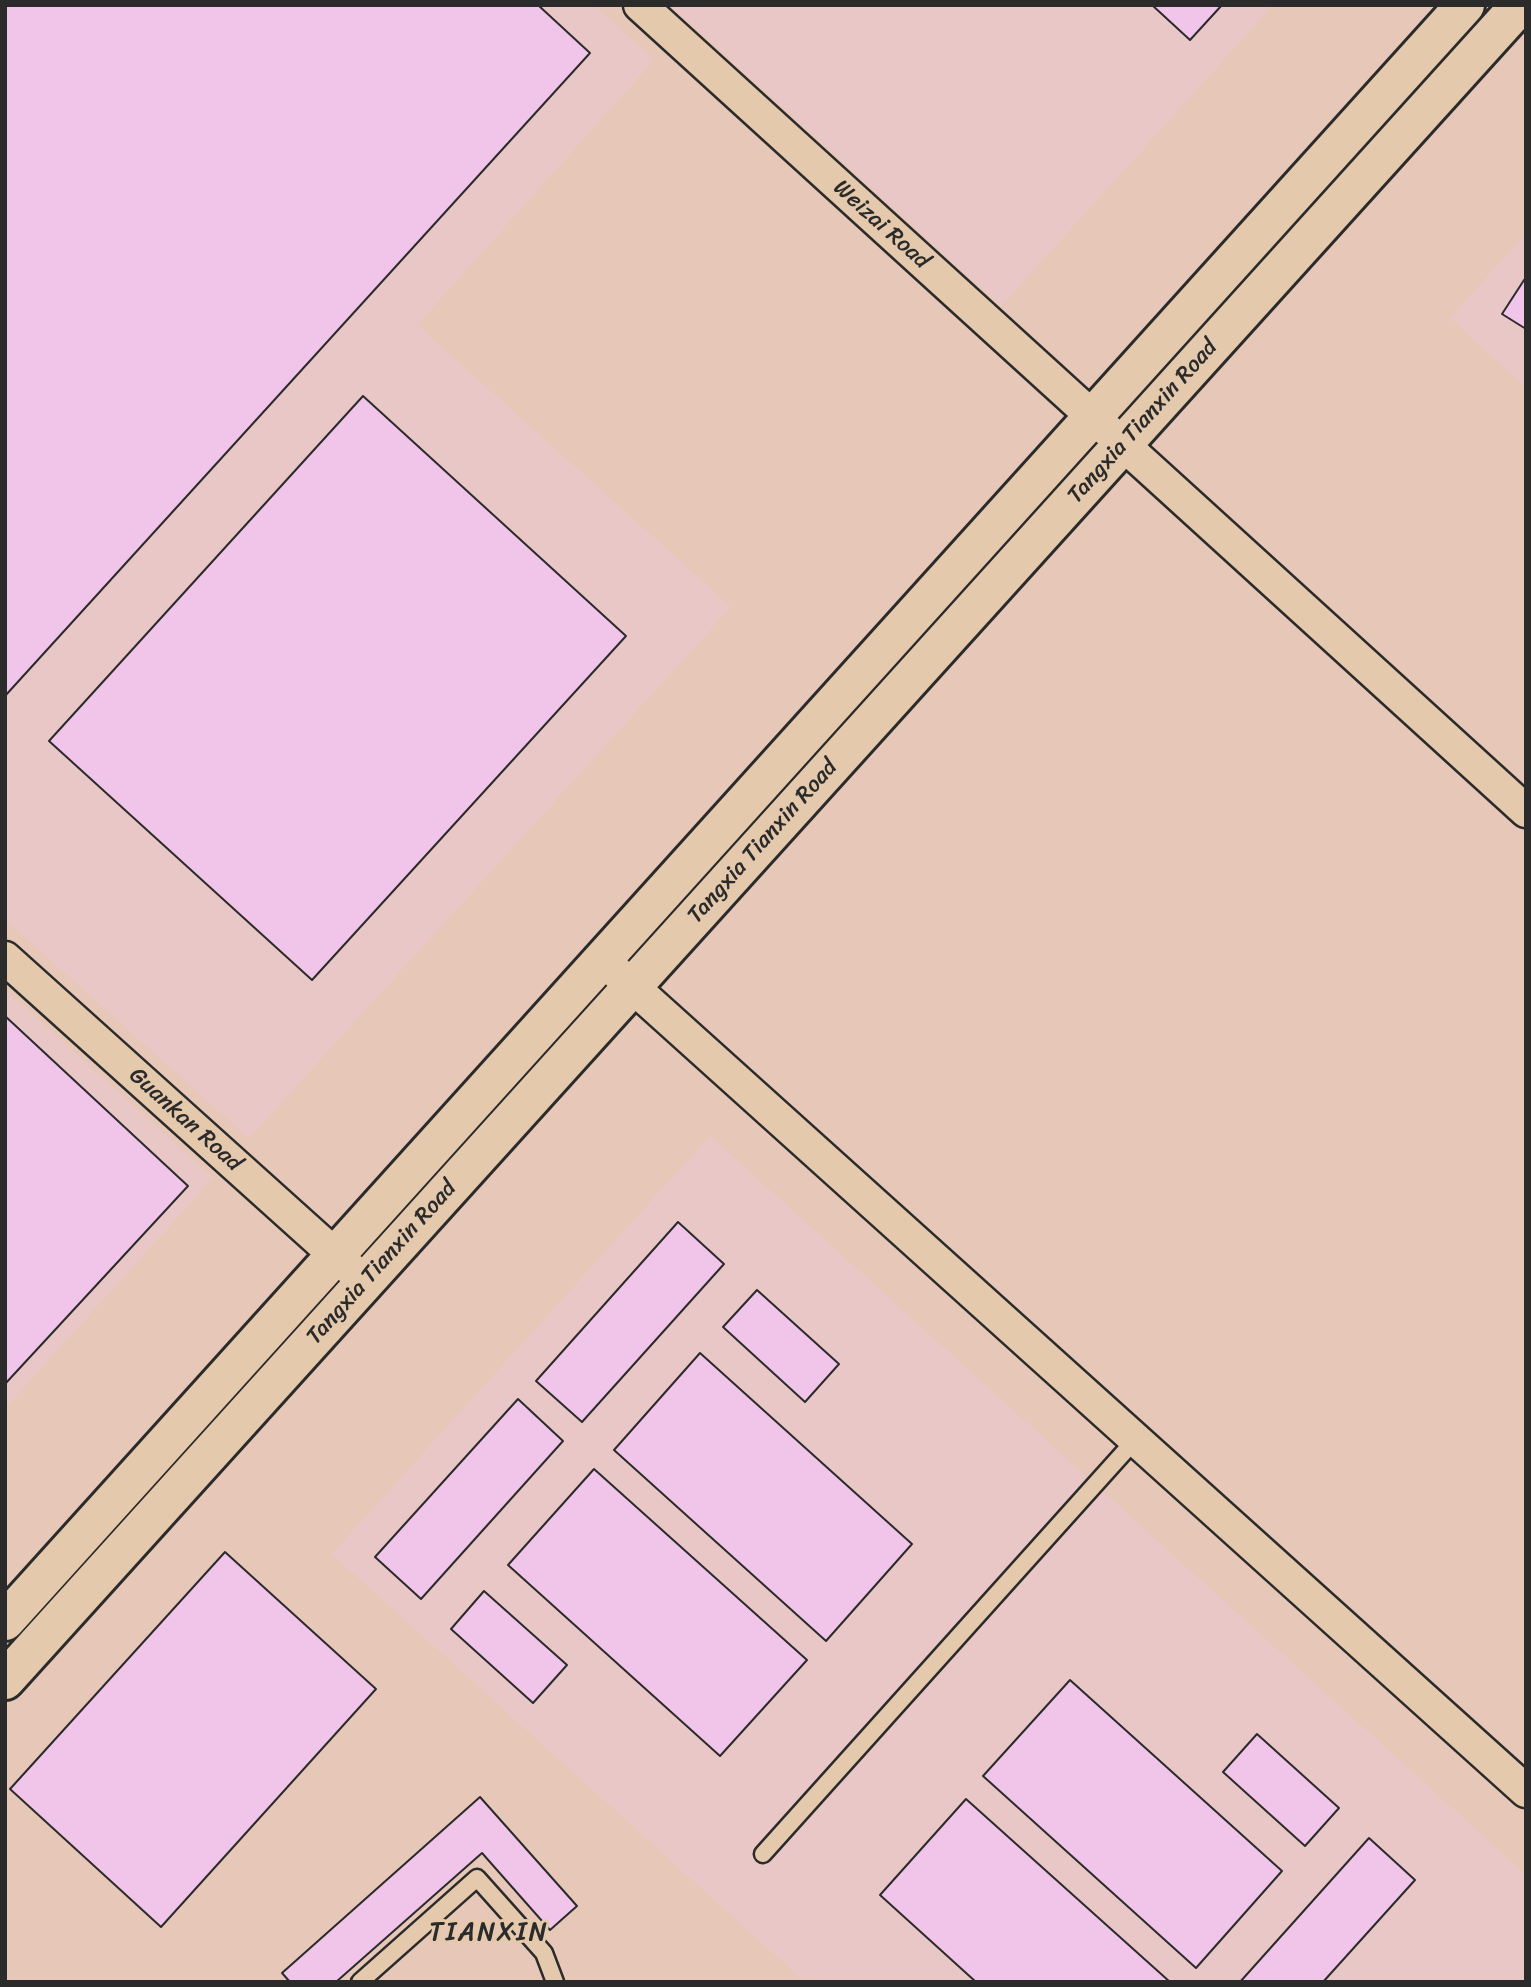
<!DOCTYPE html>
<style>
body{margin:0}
#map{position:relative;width:1531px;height:1987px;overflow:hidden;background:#e7c8b8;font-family:Sriracha,sans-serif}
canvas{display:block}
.frame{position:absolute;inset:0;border:7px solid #2b2b2b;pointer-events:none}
</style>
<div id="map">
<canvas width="1531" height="1987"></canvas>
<div class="frame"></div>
</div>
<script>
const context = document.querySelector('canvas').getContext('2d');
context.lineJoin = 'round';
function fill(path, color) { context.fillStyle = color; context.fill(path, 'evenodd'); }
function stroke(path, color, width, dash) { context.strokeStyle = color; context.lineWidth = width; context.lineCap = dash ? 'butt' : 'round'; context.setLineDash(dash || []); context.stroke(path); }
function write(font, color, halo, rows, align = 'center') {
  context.font = font + ' Sriracha,sans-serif'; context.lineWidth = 6; context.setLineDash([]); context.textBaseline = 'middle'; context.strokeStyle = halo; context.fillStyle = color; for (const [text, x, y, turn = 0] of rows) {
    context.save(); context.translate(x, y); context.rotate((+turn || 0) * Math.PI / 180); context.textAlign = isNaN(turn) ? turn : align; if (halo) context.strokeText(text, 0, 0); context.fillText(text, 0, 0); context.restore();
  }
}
fill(new Path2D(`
 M5,5H594L654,60L417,325L731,607L249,1138L5,919Z
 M671,5H1273L1001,306Z
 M1526,234V387L1450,318Z
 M5,990L213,1178L5,1408Z
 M710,1136L1526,1875V1982H805L332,1554Z`), '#eac7c7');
const building = new Path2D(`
 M5,5H538L590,53L5,696Z
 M1152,5H1222L1190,40Z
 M1526,277V329L1502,314Z
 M363,396L626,636L312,980L49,741Z
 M5,1016L188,1186L5,1384Z
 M678,1222L724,1264L582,1422L536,1381Z
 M757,1290L839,1364L805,1402L723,1327Z
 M700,1353L912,1544L826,1641L614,1450Z
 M518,1399L563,1441L421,1599L375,1557Z
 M594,1469L807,1660L720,1756L508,1565Z
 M225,1552L376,1689L161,1927L10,1789Z
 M484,1591L567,1665L533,1703L451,1629Z
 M1070,1680L1282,1871L1196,1968L983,1776Z
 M1257,1734L1339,1808L1305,1846L1223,1772Z
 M480,1797L577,1906L550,1930L482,1853L336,1982H290L282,1973Z
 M966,1799L1170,1982H976L880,1895Z
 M1369,1838L1415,1880L1323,1982H1240Z`);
fill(building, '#f1c4ea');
stroke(building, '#2b2b2b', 2);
const service = new Path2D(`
 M763,1854L1135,1440
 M360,1982L477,1878L544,1953L555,1982`);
const minor = new Path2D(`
 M640,5L1526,811
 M5,958L353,1271
 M614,970L1526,1791`);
const secondary = new Path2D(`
 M5,1621L1465,5
 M5,1680L1520,5`);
stroke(service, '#2b2b2b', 21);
stroke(minor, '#2b2b2b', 37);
stroke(secondary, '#2b2b2b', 44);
stroke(service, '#e5c9ac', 16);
stroke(minor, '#e5c9ac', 32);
stroke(secondary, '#e5c9ac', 38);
write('23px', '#2b2b2b', '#e5c9ac', [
 ["Weizai Road",881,225,42],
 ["Tangxia Tianxin Road",1143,422,-48],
 ["Tangxia Tianxin Road",763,842,-48],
 ["Guankan Road",185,1120,42],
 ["Tangxia Tianxin Road",382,1263,-48]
]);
context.letterSpacing = '2px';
write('26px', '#2b2b2b', '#e5c9ac', [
 ["TIANXIN",489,1933]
]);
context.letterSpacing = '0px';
</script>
